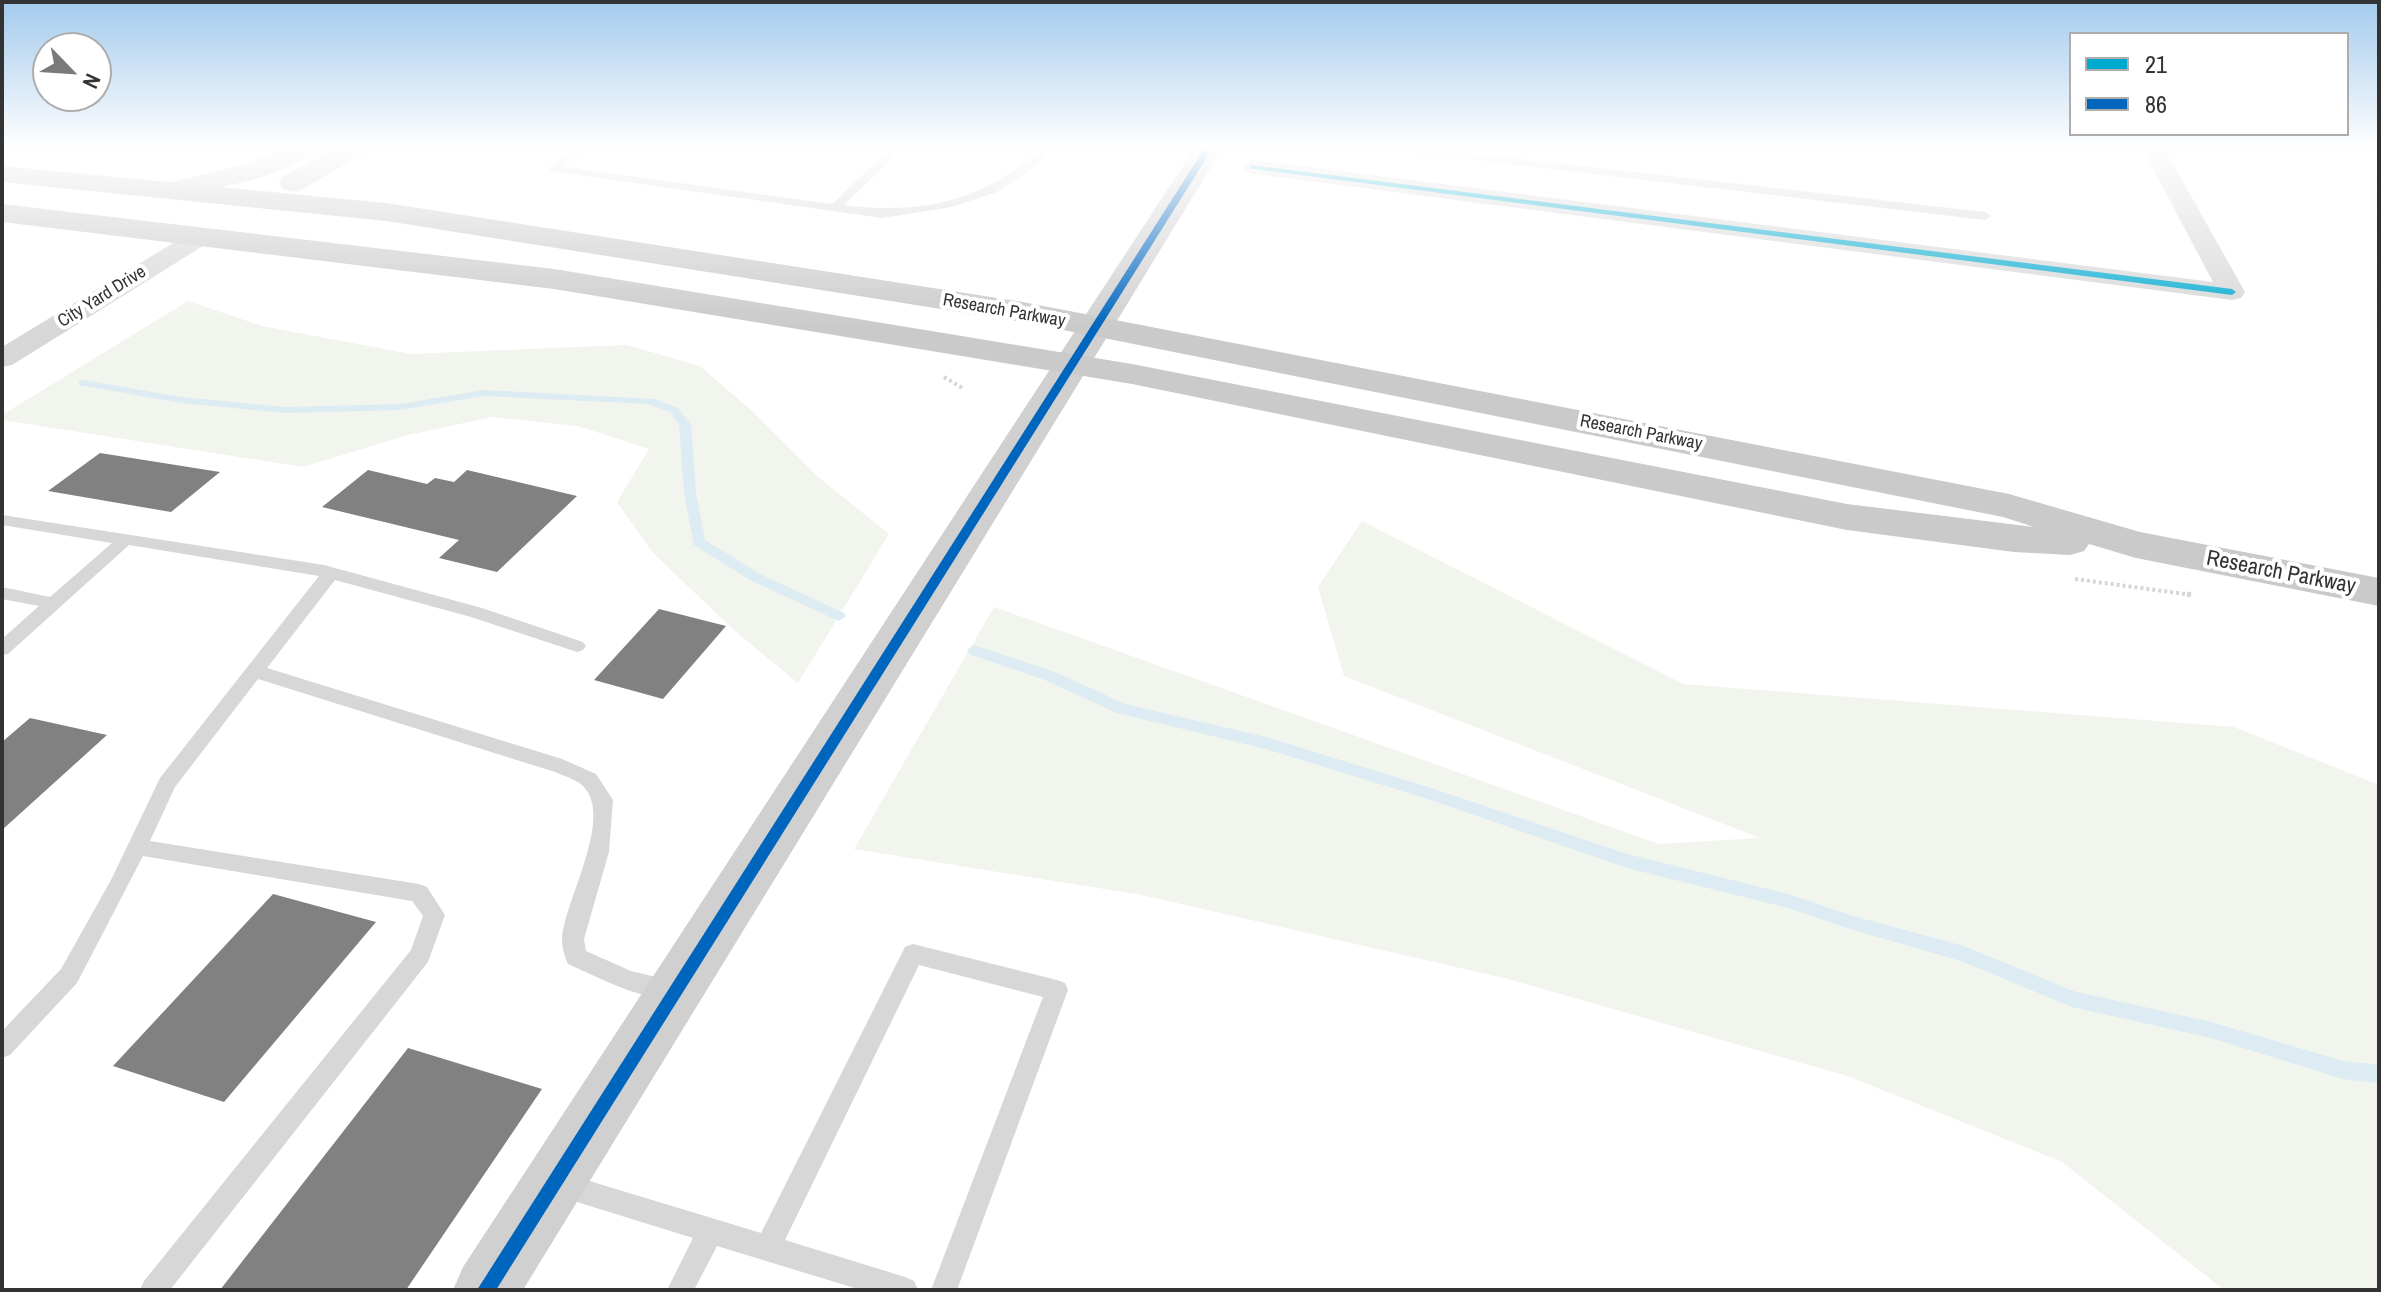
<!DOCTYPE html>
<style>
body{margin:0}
#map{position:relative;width:2381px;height:1292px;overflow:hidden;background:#fff;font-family:"Archivo Narrow",sans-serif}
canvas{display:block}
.frame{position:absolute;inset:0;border:4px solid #333;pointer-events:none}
.legend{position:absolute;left:2069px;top:32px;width:280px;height:104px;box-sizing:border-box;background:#fff;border:2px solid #adadad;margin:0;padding:10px 14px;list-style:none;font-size:24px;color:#333}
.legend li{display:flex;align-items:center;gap:16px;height:40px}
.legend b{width:40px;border:2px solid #adadad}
.north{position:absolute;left:32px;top:32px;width:80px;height:80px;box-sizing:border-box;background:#fff;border:2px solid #adadad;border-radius:50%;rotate:115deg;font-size:22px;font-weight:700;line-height:32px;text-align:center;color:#333}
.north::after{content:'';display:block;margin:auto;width:28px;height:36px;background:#7a7a7a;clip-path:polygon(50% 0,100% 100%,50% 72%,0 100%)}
</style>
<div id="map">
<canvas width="2381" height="1292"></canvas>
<div class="frame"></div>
<ul class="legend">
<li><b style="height:10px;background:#00a9ce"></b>21</li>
<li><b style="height:10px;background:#0065bd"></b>86</li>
</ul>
<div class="north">N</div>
</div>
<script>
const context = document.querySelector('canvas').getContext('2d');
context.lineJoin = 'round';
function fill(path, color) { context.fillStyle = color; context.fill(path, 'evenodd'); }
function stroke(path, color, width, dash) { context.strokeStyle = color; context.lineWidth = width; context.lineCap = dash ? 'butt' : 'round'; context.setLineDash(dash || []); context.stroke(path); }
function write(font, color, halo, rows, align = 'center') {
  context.font = font + ' "Archivo Narrow",sans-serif'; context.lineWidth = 8; context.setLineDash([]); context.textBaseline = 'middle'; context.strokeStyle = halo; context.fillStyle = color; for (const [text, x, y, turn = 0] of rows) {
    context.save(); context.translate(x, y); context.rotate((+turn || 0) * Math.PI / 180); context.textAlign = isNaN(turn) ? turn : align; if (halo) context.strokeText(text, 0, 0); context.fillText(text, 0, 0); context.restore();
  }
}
fill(new Path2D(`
 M188,301L262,326L411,354L627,345L700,366L752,411L817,476L889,534L798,683L737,633L653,553L617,502L649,449L578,426L492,417L408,435L303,467L2,420V415Z
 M1362,521L1683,684L2234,727L2379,785V1290H2224L2062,1162L1847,1076L1508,979L1142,895L854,849L994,607L1659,844L1760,838L1344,676L1318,587Z`), '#f1f5ed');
fill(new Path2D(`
 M83,380L181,397L285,407L401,404L484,390L654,399L678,408L691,425L696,493L705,540L760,574L844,613L846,616L839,621L834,619L750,580L694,545L684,493L679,425L670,412L648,404L484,396L401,410L285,413L181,403L79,385V381Z
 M974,645L1055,672L1125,704L1266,737L1431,788L1627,854L1788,894L1853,916L1964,946L2073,991L2211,1022L2343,1061L2379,1065V1083L2343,1079L2211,1038L2072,1007L1961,961L1853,930L1788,908L1627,868L1428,799L1266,749L1117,713L1045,680L969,654L967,650Z`), '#ddebf3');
fill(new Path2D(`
 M100,453L220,472L171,512L48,491Z
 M368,470L427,484L435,478L454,482L467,470L577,496L497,572L439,558L459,540L322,507Z
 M659,609L726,626L663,699L594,680Z
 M30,718L107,735L2,830V742Z
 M273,894L376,922L224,1102L113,1066Z
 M408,1048L542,1089L406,1290H220Z`), '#818181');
stroke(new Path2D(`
 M944,377L964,389
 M2075,579L2192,595`), '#d6d6d6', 4, [3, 3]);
stroke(new Path2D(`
 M2187,594L2192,595`), '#d6d6d6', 5, [4, 4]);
fill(new Path2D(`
 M578,146H591L564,167L832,204L893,146H905L844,205C918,215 988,202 1041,146H1053L1034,167L997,192L952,207L882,218L550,171V167Z
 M1374,146H1409L1985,212L1991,216L1985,220L1380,149Z
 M2,515L324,565L482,608L583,642L586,646L583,650L577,652L471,617L335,580L267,668L562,759L596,774L613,800L609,852L584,939L586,951L631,971L677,982L680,989L677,996C650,1006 594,975 568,964C565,957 562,948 562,940C563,903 615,818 583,786C577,780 564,776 555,772L258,679L175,787L150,841L419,884L427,887L445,915L428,962L170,1290H140L144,1281L411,950L423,916L412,901L143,856L77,983L10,1055L2,1058V1031L61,969L111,880L160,778L319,576L129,545L8,654L2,655V639L39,606L2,599V587L50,597L112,543L2,525Z
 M913,944L1057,980L1065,983L1068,990L957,1290H931L1043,997L919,965L785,1240L905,1277L914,1281L918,1290H861L717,1246L694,1290H667L693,1238L551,1194L547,1185L551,1176L560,1172L761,1233L905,947Z`), '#d7d7d7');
fill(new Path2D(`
 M2141,146H2163L2245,292L2241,298L2232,300L1254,174L1246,172L1243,167L1246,162L1254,160L2213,282Z
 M202,229L211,231L214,236L211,241L12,365L2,367V347L193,231Z`), '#d7d7d7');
fill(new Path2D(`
 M289,146H327L323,152L263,177L177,198L167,195L163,189L167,183L244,165Z
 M336,146H370L366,152L303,189L293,192L283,189L279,183L283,177Z
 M1196,146H1224L523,1290H453L463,1267Z`), '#d0d0d0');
fill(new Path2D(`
 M2,166L386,203L1023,302L2009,494L2140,532L2379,578V606L2136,558L2089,544L2084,551L2070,555L2014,552L1847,530L1132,384L554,289L2,222V204L554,269L1132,364L1847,504L2034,527L2003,517L1023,322L386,221L2,182Z`), '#cacaca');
fill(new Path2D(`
 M1251,165L2232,289L2236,292L2232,295L1254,169H1251Z`), '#00a9ce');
fill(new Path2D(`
 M1206,146H1214L496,1290H477Z`), '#0065bd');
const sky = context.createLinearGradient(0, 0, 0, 327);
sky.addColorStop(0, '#a3caec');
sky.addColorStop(0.45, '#fff');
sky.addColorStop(1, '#ffffff00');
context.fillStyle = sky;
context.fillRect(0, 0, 2381, 327);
write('18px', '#333', '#fff', [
 ["City Yard Drive",102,297,-32],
 ["Research Parkway",1004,311,10],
 ["Research Parkway",1641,433,11]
]);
write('22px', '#333', '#fff', [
 ["Research Parkway",2281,573,11]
]);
</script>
